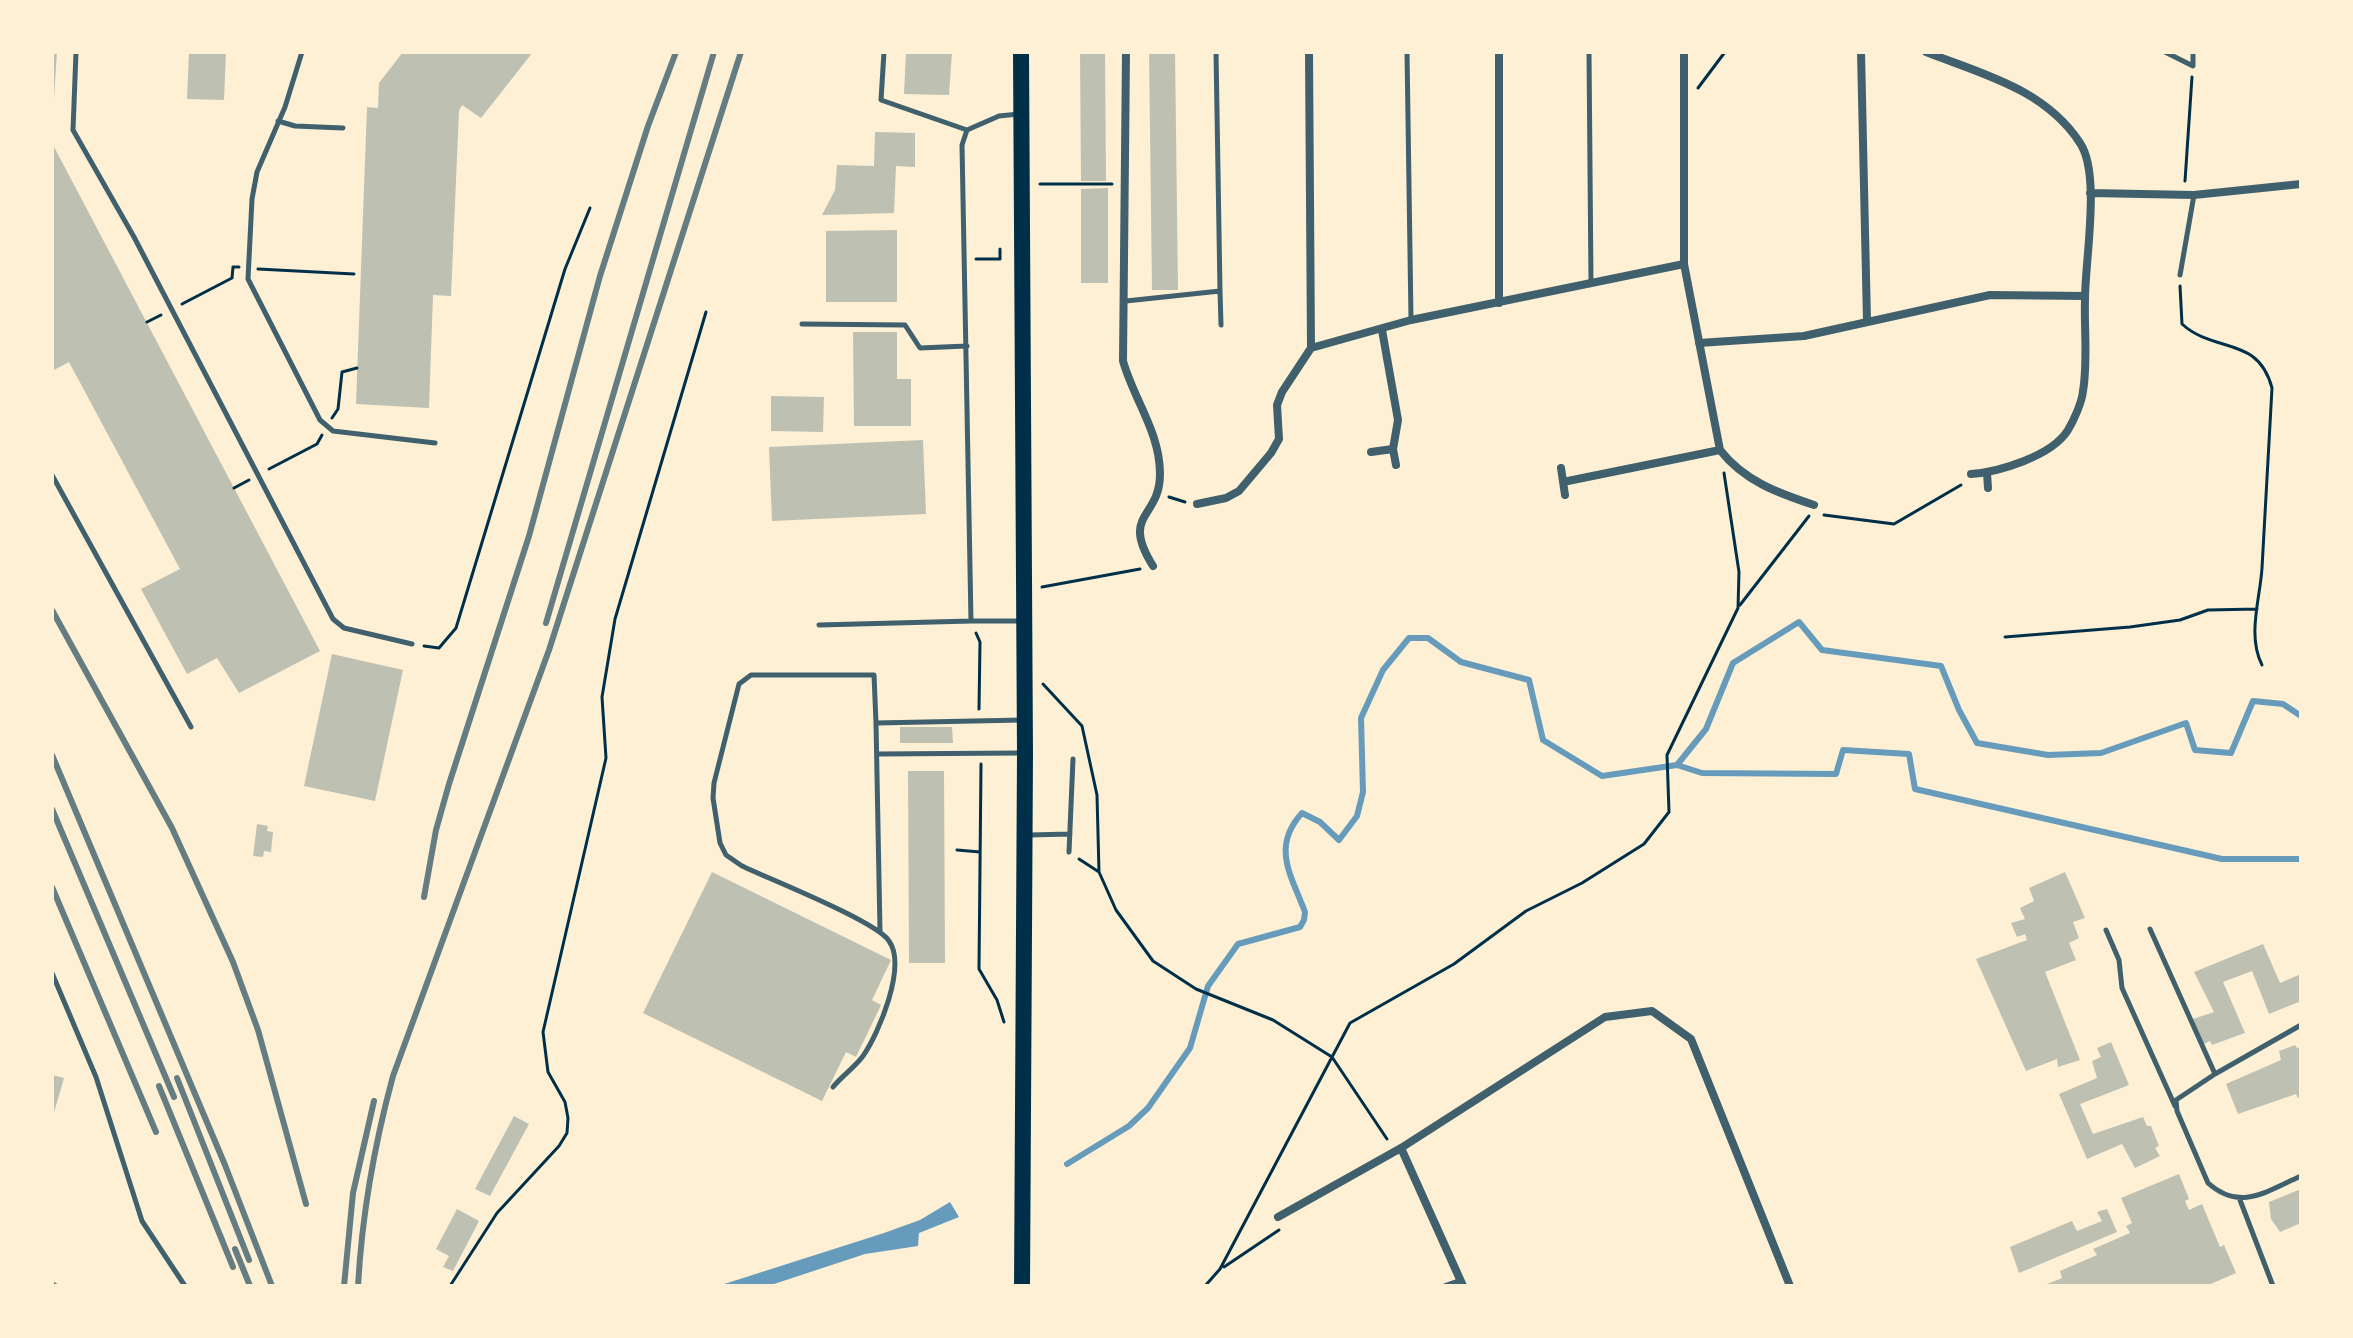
<!DOCTYPE html>
<style>
body{margin:0}
#map{position:relative;width:2353px;height:1338px;overflow:hidden;background:#fdf0d5;font-family:"Varela Round",sans-serif}
canvas{display:block}
.frame{position:absolute;inset:0;border:54px solid #fdf0d5;pointer-events:none}
</style>
<div id="map">
<canvas width="2353" height="1338"></canvas>
<div class="frame"></div>
</div>
<script>
const context = document.querySelector('canvas').getContext('2d');
context.lineJoin = 'round';
function fill(path, color) { context.fillStyle = color; context.fill(path, 'evenodd'); }
function stroke(path, color, width, dash) { context.strokeStyle = color; context.lineWidth = width; context.lineCap = dash ? 'butt' : 'round'; context.setLineDash(dash || []); context.stroke(path); }
fill(new Path2D(`
 M950,1202L959,1217L919,1233L918,1246L865,1254L768,1286H718L884,1233L920,1220Z`), '#669bbc');
stroke(new Path2D(`
 M1677,765L1706,729L1733,663L1799,622L1822,650L1941,666L1959,710L1977,743L2048,755L2101,753L2186,723L2195,750L2231,753L2253,701L2283,704L2301,716
 M1067,1164L1129,1126L1148,1108L1190,1048L1208,986L1238,944L1300,927L1304,920L1305,912C1291,875 1271,847 1302,813L1320,822L1339,840L1357,816L1363,792L1361,718L1383,670L1409,638H1428L1461,662L1529,680L1543,740L1602,776L1677,765L1702,773L1836,774L1843,750L1909,754L1915,789L2222,859H2301`), '#669bbc', 6);
fill(new Path2D(`
 M52,52H57L54,98H52Z
 M189,52H226L224,100L187,99Z
 M403,52H533L481,118L462,105L459,111L451,296L433,295L429,408L356,404L367,107L378,108L379,83Z
 M906,52H952L949,95L904,94Z
 M1080,52H1105L1106,181H1081Z
 M1149,52H1175L1178,290H1152Z
 M875,132L915,133V167L896,166L894,213L822,215L835,190L837,165L874,166Z
 M52,143L320,651L239,693L217,658L187,674L141,589L180,569L69,362L52,371Z
 M1108,188V283H1081V189Z
 M897,230V302H826V231Z
 M853,332H897V379H911V426H854Z
 M771,396L824,397L823,432L771,431Z
 M923,440L926,514L772,521L769,447Z
 M332,654L403,670L375,801L304,786Z
 M900,727H952L953,743H900Z
 M908,771H944L945,963H909Z
 M257,824L268,826L267,831L273,832L271,852L264,851L263,857L253,856Z
 M712,872L891,960L872,1000L881,1005L856,1057L846,1052L822,1101L643,1013Z
 M2065,872L2085,918L2073,922L2079,938L2069,943L2076,960L2045,972L2080,1060L2058,1067L2057,1059L2026,1071L1976,959L2027,940L2025,934L2017,937L2011,923L2025,919L2020,908L2034,901L2029,888Z
 M2263,944L2280,983L2301,974V1001L2269,1014L2252,971L2223,982L2245,1033L2212,1045L2210,1041L2202,1045L2190,1020L2214,1012L2194,972Z
 M2111,1042L2129,1085L2080,1104L2093,1134L2143,1117L2147,1126H2151L2159,1146L2155,1148L2160,1156L2135,1168L2122,1144L2087,1159L2059,1094L2097,1078L2092,1061L2101,1057L2097,1048Z
 M2295,1045L2297,1048L2301,1047V1097L2298,1098L2296,1094L2238,1114L2226,1084L2281,1060L2279,1051Z
 M52,1075L64,1078L53,1116H52Z
 M514,1116L529,1124L490,1196L475,1189Z
 M2179,1174L2189,1199L2185,1201L2189,1210L2202,1204L2220,1247L2224,1245L2236,1273L2206,1286H2042L2062,1278L2060,1271L2097,1255L2093,1249L2130,1233L2126,1226L2132,1223L2121,1198Z
 M2301,1189V1223L2280,1232L2271,1219L2269,1202Z
 M457,1209L479,1221L453,1271L443,1267L449,1256L436,1249Z
 M2107,1209L2117,1232L2019,1273L2010,1247L2072,1221L2077,1231L2102,1221L2097,1212Z`), '#bec0b2');
stroke(new Path2D(`
 M1698,88L1725,52
 M2185,181L2192,77
 M1040,184H1112
 M976,259H1000V249
 M258,269L354,274
 M2180,286L2182,324C2215,354 2258,335 2272,388C2269,448 2265,508 2262,568C2260,600 2247,635 2262,665
 M182,304L232,278L233,267H239
 M147,322L161,315
 M332,418L338,409L342,372L357,368
 M269,469L317,444L322,435
 M234,488L249,480
 M1169,497L1185,502
 M1824,515L1894,524L1961,485
 M1042,587L1140,569
 M1740,605L1809,516
 M976,633L980,642L979,709
 M2005,637L2130,627L2180,620L2208,610L2257,609
 M424,646L439,648L456,628L565,269L590,208
 M1043,684L1082,726L1097,795L1099,872L1116,910L1153,961L1196,989L1273,1020L1332,1057L1387,1139
 M981,764L979,969L997,1000L1004,1022
 M957,850L980,852
 M1079,859L1099,872
 M1224,1267L1279,1230
 M450,1286L497,1213L559,1146L567,1133L568,1118L565,1102L548,1072L543,1032L606,758L602,697L615,619L706,312
 M1205,1286L1220,1269L1350,1023L1454,964L1526,911L1582,883L1644,844L1669,812L1667,755L1738,608L1739,572L1724,473`), '#003049', 3);
stroke(new Path2D(`
 M76,52L73,130L134,237L333,619L344,628L412,644
 M302,52L285,107L257,172L252,199L248,279L320,420L333,431L435,443
 M884,52L881,100L967,130
 M1407,52L1411,319
 M1589,52L1591,283
 M2165,52L2193,66V52
 M1019,114L999,116L967,130L962,145L971,621H1022
 M278,121L295,126L343,128
 M2180,275L2194,195
 M1220,291L1221,325
 M1126,301L1220,291L1216,52
 M802,324L905,325L920,348L967,346
 M52,475L191,727
 M819,625L971,621
 M877,754L1020,753
 M1029,835L1070,834
 M1069,852L1073,759
 M2150,929L2215,1074
 M2106,930L2119,960L2122,988L2175,1106
 M880,931L876,723L1023,720
 M52,973L96,1077L142,1221L185,1286
 M2301,1025L2215,1074L2176,1100L2177,1111L2208,1183C2240,1212 2267,1191 2301,1176
 M833,1087C842,1076 855,1067 863,1056C879,1033 907,966 889,941C876,921 769,879 742,866L726,855L720,843L713,798L714,783L739,684L751,675H874L876,723
 M2240,1200L2273,1286
 M1444,1286L1461,1280`), '#3f606c', 5);
stroke(new Path2D(`
 M1126,52L1123,361C1134,400 1160,432 1160,474C1160,519 1120,513 1153,566
 M1684,52V264L1720,450C1744,481 1778,493 1814,505
 M1861,52L1867,321
 M1926,52C1982,74 2045,89 2080,143C2101,174 2085,260 2085,299C2084,329 2088,362 2083,391C2082,402 2074,420 2068,430C2052,456 1999,472 1971,474
 M2090,193L2194,195L2301,184
 M1499,303V52
 M1382,330L1398,420L1393,449L1396,465
 M1699,343L1804,336L1990,295L2085,296
 M1311,348L1411,320L1684,264
 M1371,452L1393,449
 M1561,468L1565,495
 M1987,473L1988,488
 M1563,482L1720,450
 M1197,504L1226,498L1239,491L1271,453L1279,439L1277,405L1282,392L1311,348L1309,52
 M1401,1148L1463,1286
 M1278,1217L1401,1148L1605,1017L1652,1011L1691,1039L1790,1286`), '#3f606c', 8);
stroke(new Path2D(`
 M1021,52L1025,753L1022,1286`), '#003049', 16);
stroke(new Path2D(`
 M52,610L172,828L233,962L258,1030L306,1204
 M546,623L714,52
 M52,755L225,1165L272,1286
 M52,809L174,1097
 M52,887L156,1132
 M424,897L436,830L449,784L529,536L600,276L648,126L676,52
 M177,1078L249,1260
 M159,1086L233,1267
 M235,1249L250,1286
 M52,1284L55,1286
 M344,1286L353,1193L374,1101
 M358,1286C362,1214 374,1146 393,1076L549,650L741,52`), '#657d81', 6);
</script>
